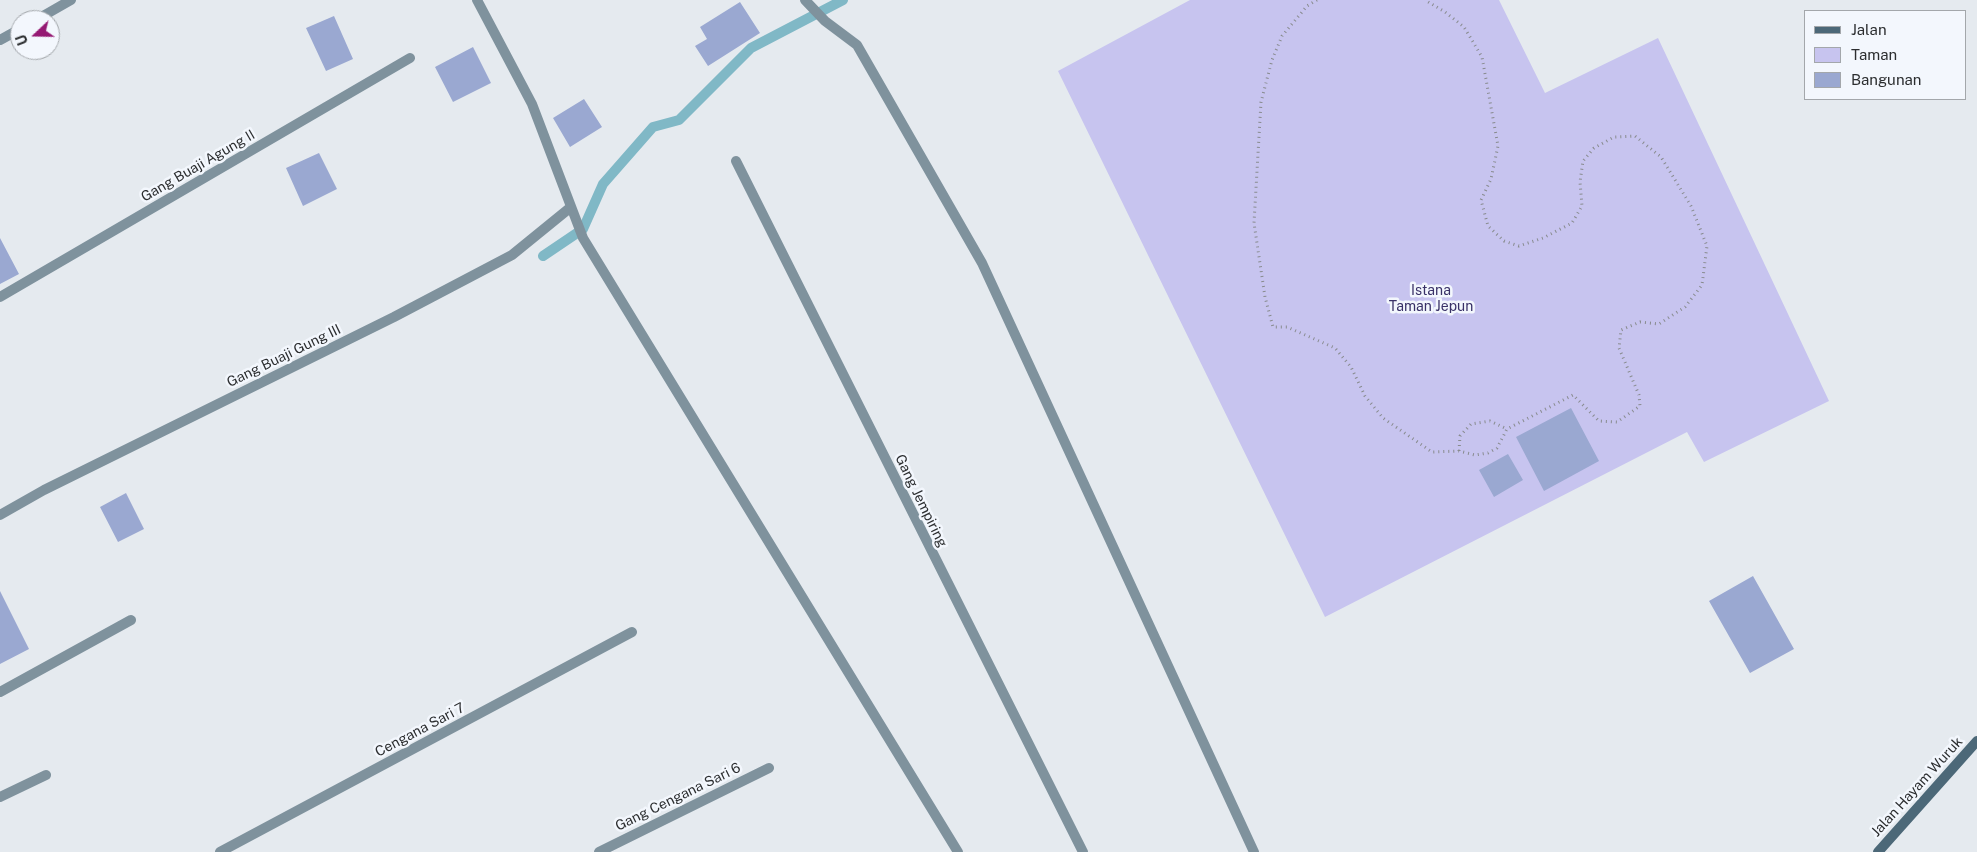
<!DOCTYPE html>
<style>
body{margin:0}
#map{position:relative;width:1977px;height:852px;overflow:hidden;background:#e5eaef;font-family:"Public Sans",sans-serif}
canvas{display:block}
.legend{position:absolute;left:1804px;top:10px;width:162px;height:90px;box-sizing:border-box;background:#f3f7fd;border:1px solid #a3a7ab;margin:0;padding:6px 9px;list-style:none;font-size:15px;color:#2c2e30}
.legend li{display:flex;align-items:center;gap:10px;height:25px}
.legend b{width:25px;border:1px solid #a3a7ab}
.north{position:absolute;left:10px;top:10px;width:50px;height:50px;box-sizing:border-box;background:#f3f7fd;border:1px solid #a3a7ab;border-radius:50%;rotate:249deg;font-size:14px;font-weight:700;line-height:20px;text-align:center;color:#2c2e30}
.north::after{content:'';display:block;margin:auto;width:18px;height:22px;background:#951973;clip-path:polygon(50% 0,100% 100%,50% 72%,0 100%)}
</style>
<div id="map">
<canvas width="1977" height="852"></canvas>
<ul class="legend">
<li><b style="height:6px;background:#4c6878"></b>Jalan</li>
<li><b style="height:14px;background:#c7c4ef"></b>Taman</li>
<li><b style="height:14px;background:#9aa8d1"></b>Bangunan</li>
</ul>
<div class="north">U</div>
</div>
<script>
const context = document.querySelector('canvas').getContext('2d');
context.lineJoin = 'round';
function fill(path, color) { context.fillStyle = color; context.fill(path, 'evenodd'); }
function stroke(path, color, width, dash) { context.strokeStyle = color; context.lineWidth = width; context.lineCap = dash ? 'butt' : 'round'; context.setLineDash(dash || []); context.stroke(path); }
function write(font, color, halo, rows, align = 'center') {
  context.font = font + ' "Public Sans",sans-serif'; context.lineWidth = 5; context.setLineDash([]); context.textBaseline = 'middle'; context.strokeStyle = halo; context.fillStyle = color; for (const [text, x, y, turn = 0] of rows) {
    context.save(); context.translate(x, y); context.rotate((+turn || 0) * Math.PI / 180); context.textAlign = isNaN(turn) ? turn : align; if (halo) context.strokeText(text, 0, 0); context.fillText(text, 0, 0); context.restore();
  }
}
fill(new Path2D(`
 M1190,0H1499L1545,93L1658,38L1829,401L1704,462L1687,432L1325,617L1058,71Z`), '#c7c4ef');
stroke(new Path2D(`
 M543,256L583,229L603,184L653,127L679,120L751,48L843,0`), '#80b8c6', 10);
fill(new Path2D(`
 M740,2L760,33L708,66L695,46L707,39L700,27Z
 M334,16L353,59L326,71L306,28Z
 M473,47L491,83L453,102L435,67Z
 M584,99L602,127L570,147L553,118Z
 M319,153L337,189L303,206L286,168Z
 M0,238L19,274L0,284Z
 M1571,408L1599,461L1544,491L1516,437Z
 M1508,454L1523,480L1494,497L1479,470Z
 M126,493L144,529L118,542L100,507Z
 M1753,576L1794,649L1750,673L1709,601Z
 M0,591L29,649L0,664Z`), '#9aa8d1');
stroke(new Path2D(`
 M1317,0L1307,6L1282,36L1272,60L1261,102L1254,223L1265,297L1273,327H1287L1335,348L1351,367L1365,396L1383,418L1432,452L1459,451L1475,455L1488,453L1497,448L1507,429L1573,395L1599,421L1617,422L1640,406L1639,395L1619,348L1621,330L1640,322L1659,324L1685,307L1702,285L1707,246L1691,206L1661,157L1635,136L1614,137L1594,148L1583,161L1580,182L1582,206L1572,223L1543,238L1519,246L1504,241L1488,226L1481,200L1491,179L1498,146L1482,57L1464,27L1445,12L1425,0
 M1459,451L1460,436L1471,424L1490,421L1507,429`), '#888b8e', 3, [1, 4]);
stroke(new Path2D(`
 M0,692L131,620
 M0,797L46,775
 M599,852L769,768`), '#7f929d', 10);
stroke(new Path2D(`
 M477,0L532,104L583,238L958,852
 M805,0L825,21L857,45L982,263L1254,852
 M36,20L71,0
 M0,40L20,29
 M736,161L1083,852
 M0,297L410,58
 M0,515L44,490L394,317L512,255L571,207
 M220,852L632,632`), '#7f929d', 10);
stroke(new Path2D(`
 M1878,852L1977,741`), '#4c6878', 10);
write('14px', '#2c2e30', '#f3f7fd', [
 ["Gang Buaji Agung II",198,166,-30],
 ["Gang Buaji Gung III",284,356,-26],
 ["Gang Jempiring",921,501,64],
 ["Cengana Sari 7",420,730,-28],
 ["Jalan Hayam Wuruk",1917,787,-48],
 ["Gang Cengana Sari 6",678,797,-26]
]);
write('14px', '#393167', '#f3f7fd', [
 ["Istana",1431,291],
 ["Taman Jepun",1431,307]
]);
</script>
